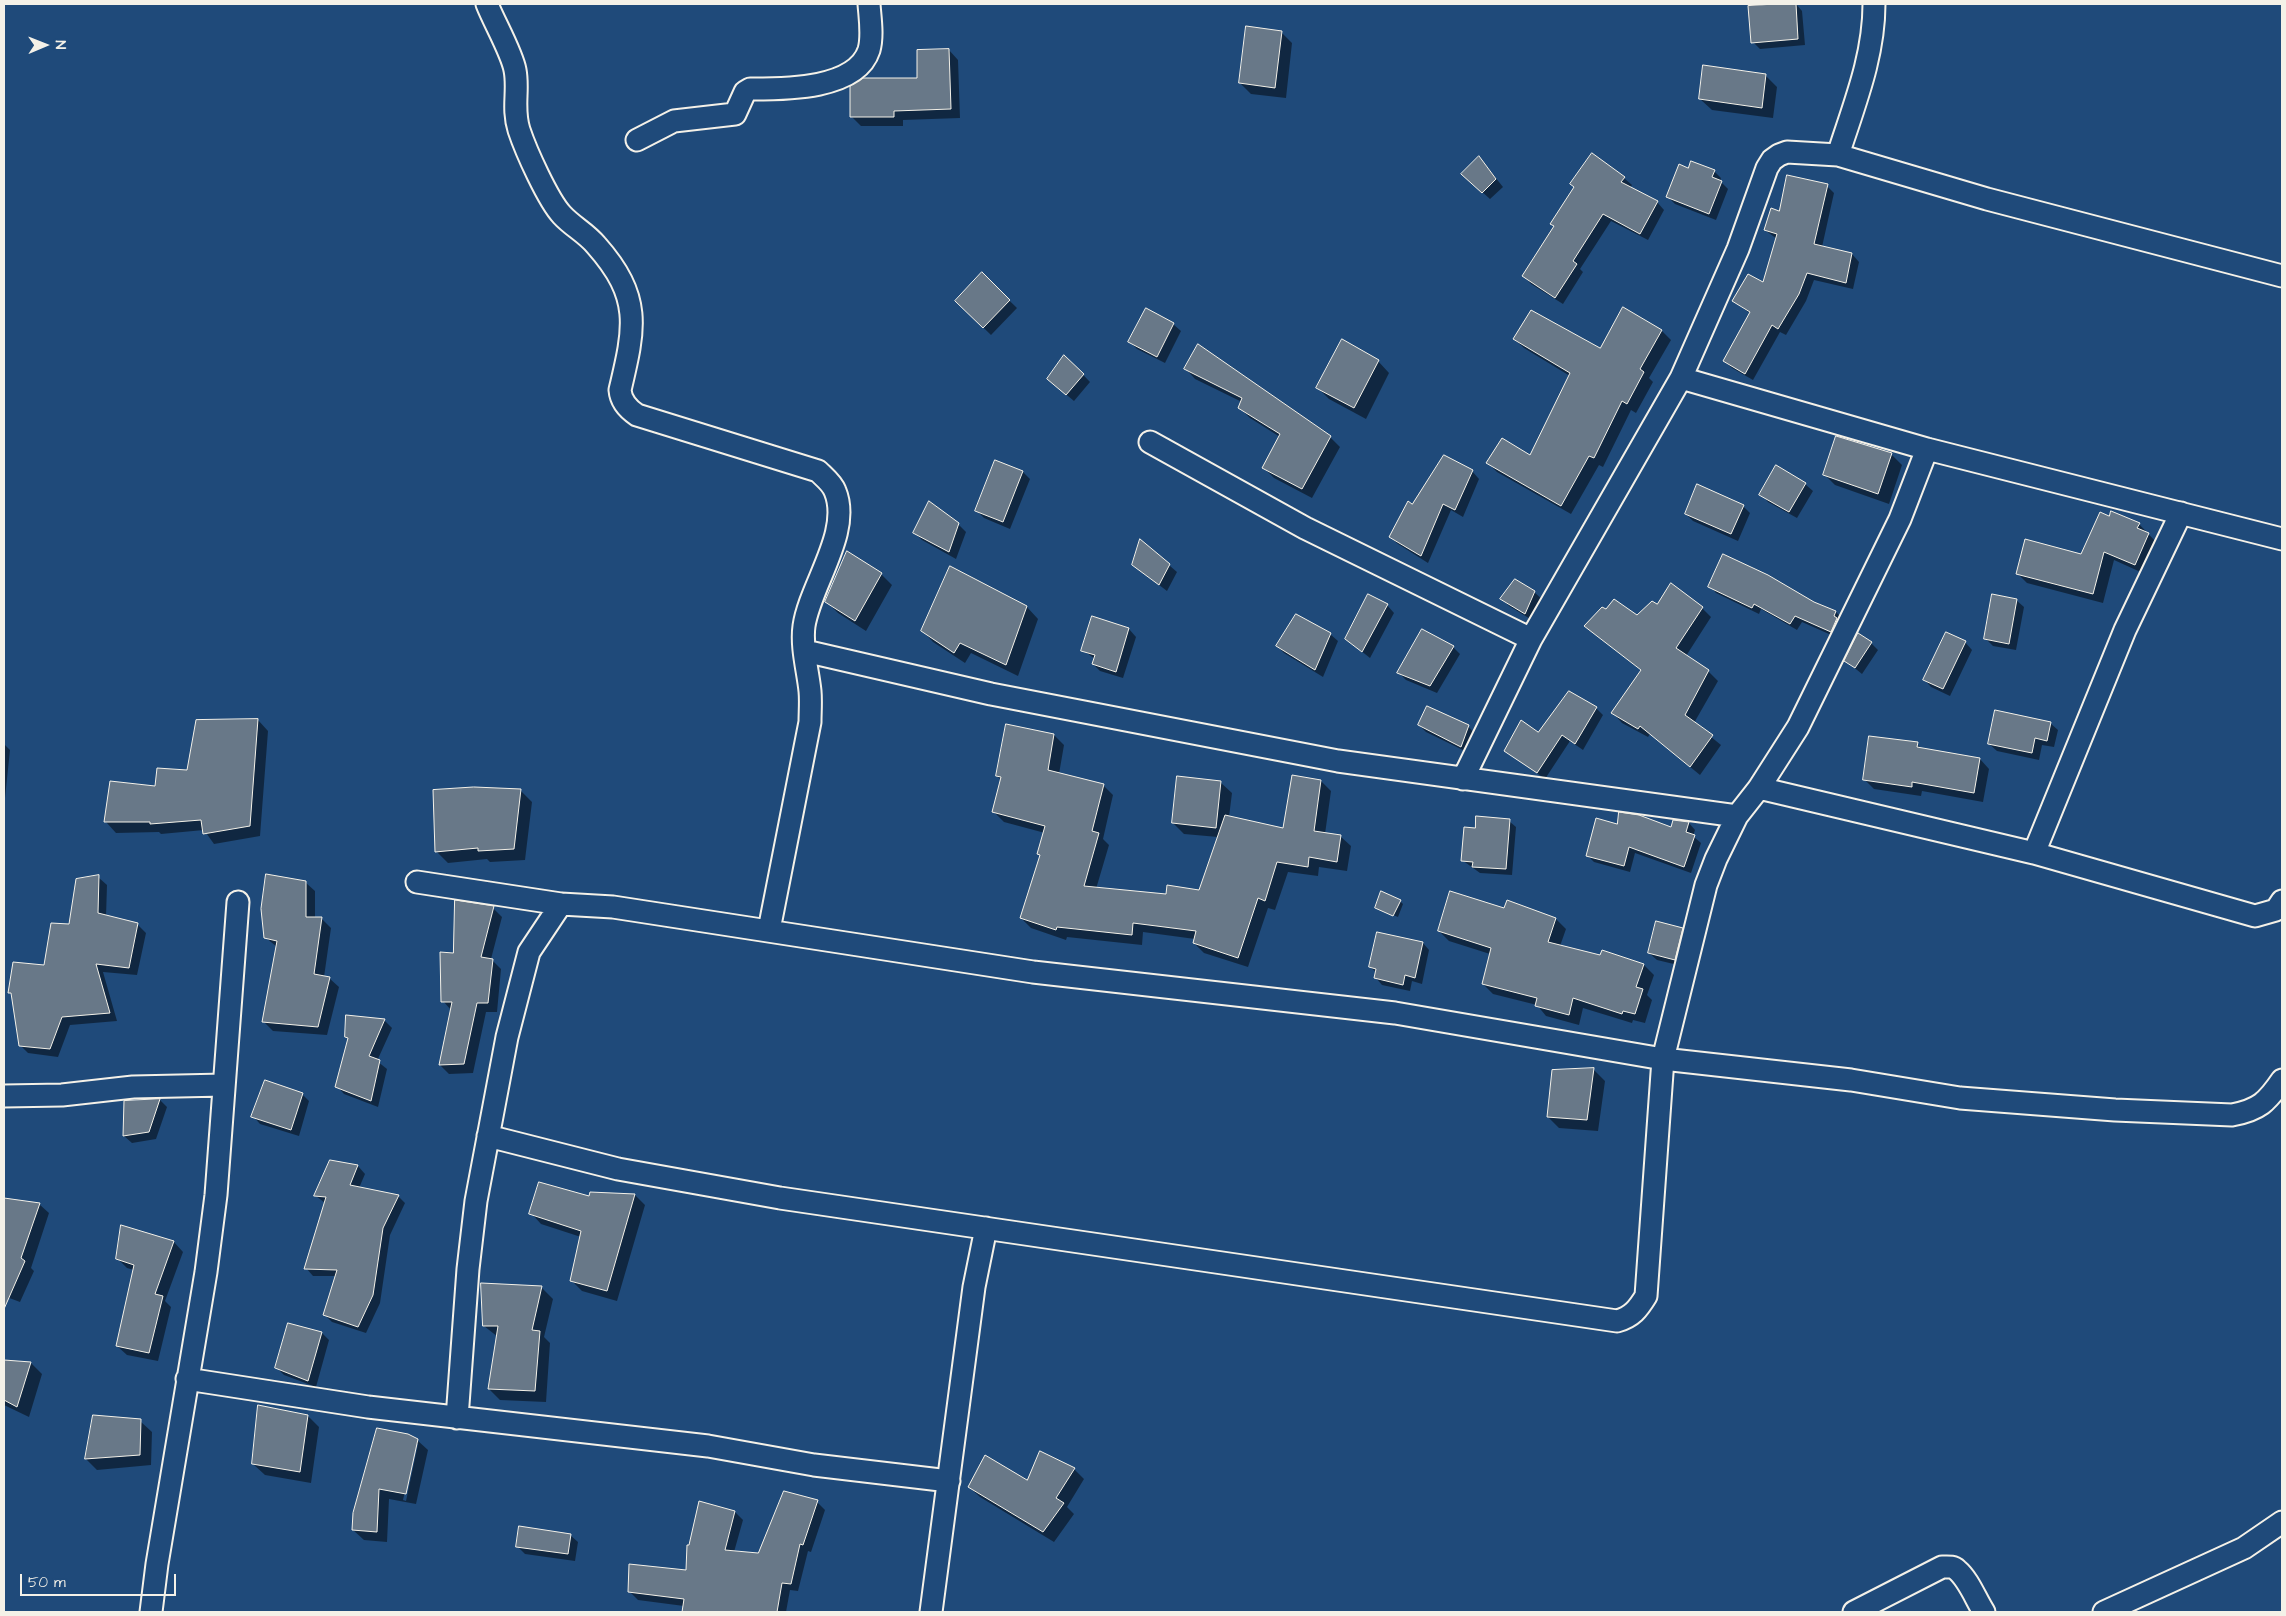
<!DOCTYPE html>
<style>
body{margin:0}
#map{position:relative;width:2286px;height:1616px;overflow:hidden;background:#1f4a7a;font-family:"Architects Daughter",sans-serif}
canvas{display:block}
.frame{position:absolute;inset:0;border:5px solid #f4f1e8;pointer-events:none}
.north{position:absolute;left:20px;top:20px;width:50px;height:50px;-webkit-text-stroke:4px #1f4a7a;paint-order:stroke;rotate:89deg;font-size:14px;font-weight:700;line-height:20px;text-align:center;color:#f4f1e8}
.north::after{content:'';display:block;margin:auto;width:18px;height:22px;background:#f4f1e8;clip-path:polygon(50% 0,100% 100%,50% 72%,0 100%)}
.scale{position:absolute;left:20px;top:1574px;width:156px;height:22px;box-sizing:border-box;border:2px solid #f4f1e8;border-top:0;padding-left:6px;font-size:15px;line-height:18px;white-space:nowrap;color:#f4f1e8;-webkit-text-stroke:4px #1f4a7a;paint-order:stroke}
</style>
<div id="map">
<canvas width="2286" height="1616"></canvas>
<div class="frame"></div>
<div class="north">N</div>
<div class="scale">50 m</div>
</div>
<script>
const context = document.querySelector('canvas').getContext('2d');
context.lineJoin = 'round';
function fill(path, color) { context.fillStyle = color; context.fill(path, 'evenodd'); }
function stroke(path, color, width, dash) { context.strokeStyle = color; context.lineWidth = width; context.lineCap = dash ? 'butt' : 'round'; context.setLineDash(dash || []); context.stroke(path); }
fill(new Path2D(`
 M1749,4H1796L1802,11L1805,45L1760,49L1753,42Z
 M1281,32L1292,43L1286,98L1251,94L1240,83Z
 M949,50L958,60L960,118L903,120V126H861L852,117L919,79Z
 M1765,75L1777,87L1773,118L1712,110L1700,99Z
 M1479,157L1503,187L1490,199L1470,181Z
 M1689,169L1714,171L1721,178L1720,181L1728,189L1716,220L1675,204L1668,197Z
 M1624,178L1632,185L1630,188L1657,202L1664,210L1648,240L1611,221L1580,269L1583,272L1563,304L1531,284L1524,276Z
 M1827,186L1834,193L1822,247L1852,254L1859,262L1853,289L1814,280L1806,301L1786,335L1780,332L1753,380L1732,368L1724,361L1751,314L1733,301L1763,284L1777,239L1765,230L1780,212Z
 M982,274L1017,308L991,335L956,301Z
 M1624,309L1662,331L1671,340L1649,378L1653,382L1636,413L1631,410L1603,467L1599,465L1571,514L1497,472L1488,463L1531,457L1570,376L1524,348L1514,339L1600,349Z
 M1173,324L1181,331L1165,363L1137,349L1130,342Z
 M1065,356L1090,382L1074,401L1056,386Z
 M1378,361L1389,373L1366,419L1329,399L1318,388Z
 M1185,368L1330,437L1340,447L1312,498L1274,478L1264,468L1280,437L1250,418L1240,408L1242,402L1195,379Z
 M1891,454L1902,465L1889,504L1835,485L1824,474Z
 M1472,471L1479,479L1463,517L1451,510L1428,563L1398,544L1390,537L1412,505Z
 M1023,472L1030,479L1010,529L984,518L976,510Z
 M1805,484L1813,491L1797,518L1768,502L1761,494Z
 M1743,506L1750,513L1738,541L1693,521L1686,514Z
 M2110,517L2139,524L2158,544L2145,574L2114,560L2103,603L2027,583L2017,573L2082,555Z
 M958,524L966,532L956,559L922,540L915,533Z
 M1141,541L1177,572L1167,591L1133,565Z
 M951,567L1027,607L1038,619L1018,676L971,653L965,663L933,642L922,630Z
 M881,574L892,585L866,631L838,613L827,602Z
 M1710,586L1814,603L1836,612L1843,619L1838,638L1802,622L1797,630L1761,609L1759,614L1716,593Z
 M1534,592L1542,599L1532,620L1509,606L1502,598Z
 M2016,600L2024,607L2016,650L1993,646L1985,638Z
 M1387,605L1394,613L1370,658L1346,639Z
 M1658,605L1702,608L1711,617L1686,656L1708,671L1718,681L1694,723L1721,745L1700,775L1650,734L1648,737L1622,723L1613,713L1642,671L1586,626L1637,617Z
 M1093,618L1129,629L1136,637L1123,678L1100,671L1093,664L1095,659L1083,650Z
 M1330,634L1338,641L1323,677L1284,653L1277,646Z
 M1965,642L1972,650L1950,696L1931,687L1924,679Z
 M1871,643L1878,650L1862,674L1846,661Z
 M1453,647L1460,654L1437,693L1406,680L1399,673Z
 M1596,708L1603,715L1583,750L1570,741L1545,779L1505,750Z
 M258,720L268,731L260,836L214,844L204,830L161,834L159,832L116,833L106,822L111,782L156,787L188,771Z
 M2050,723L2058,730L2054,747L2042,745L2039,760L1997,751L1989,744Z
 M1419,725L1468,726L1475,734L1469,753L1426,732Z
 M1054,735L1064,745L1059,774L1103,785L1113,795L1103,839L1109,845L1096,889L1167,896L1199,891L1218,837L1184,834L1173,823L1220,782L1232,793L1229,817L1284,830L1321,781L1331,791L1325,834L1340,836L1351,846L1347,871L1319,867L1318,876L1288,872L1275,910L1268,908L1248,967L1204,953L1194,943L1195,939L1143,932L1142,945L1067,937L1066,940L1031,928L1021,918L1041,856L1039,854L1045,833L1004,822L994,812L1001,780L997,776Z
 M4,744L10,750L5,798H4Z
 M1917,744L1922,749L1980,759L1989,769L1983,802L1922,791L1921,796L1874,789L1865,780Z
 M521,791L532,802L525,860L490,862L487,859L448,863L436,851Z
 M1509,821L1516,827L1512,875L1480,873L1462,860L1476,829Z
 M1674,821L1689,823L1695,830L1693,836L1701,843L1691,873L1635,853L1630,872L1594,862L1587,855L1672,828Z
 M98,877L107,885L106,917L137,924L146,933L137,975L103,972L117,1021L70,1025L58,1057L28,1053L20,1045L13,995L10,992L46,966Z
 M305,882L315,891V918H321L331,928L324,977L329,978L339,987L327,1035L273,1031L264,1022L277,947L265,937Z
 M1400,901L1403,904L1398,917L1376,908Z
 M493,908L502,917L491,959L501,969L497,1012H486L473,1073L449,1074L440,1065L451,1010L443,1001L454,955Z
 M1505,910L1556,919L1566,929L1560,946L1644,965L1654,975L1647,995L1652,1000L1645,1023L1633,1020L1632,1023L1583,1008L1579,1025L1546,1016L1537,1005L1493,994L1483,984L1490,954L1449,941L1439,931Z
 M1682,929L1689,936L1682,966L1657,960L1649,953Z
 M1423,943L1429,950L1422,984L1412,981L1410,991L1382,985L1376,978L1377,973L1370,967Z
 M384,1020L392,1028L377,1061L387,1069L378,1107L344,1094L337,1086L349,1039L346,1037Z
 M1594,1070L1605,1081L1598,1131L1559,1128L1548,1117L1553,1071Z
 M302,1094L309,1101L299,1136L260,1124L253,1116Z
 M160,1100L167,1107L156,1139L132,1143L124,1136L125,1102Z
 M330,1161L358,1166L365,1174L359,1188L398,1196L405,1203L390,1235L380,1303L366,1333L332,1322L325,1315L336,1276H313L306,1268L325,1203L316,1196Z
 M591,1193L635,1195L645,1205L617,1301L582,1291L572,1281L581,1237L541,1224L531,1213L590,1197Z
 M4,1199L39,1204L49,1213L31,1268L34,1271L20,1302L4,1296Z
 M122,1227L174,1242L183,1252L165,1301L171,1307L158,1361L127,1355L117,1346L134,1270L127,1268L117,1258Z
 M482,1284L542,1288L553,1299L544,1337L550,1343L546,1402L500,1400L489,1389L498,1337L484,1326Z
 M322,1333L329,1340L316,1387L284,1375L276,1367Z
 M4,1361L31,1363L42,1374L29,1417L4,1405Z
 M308,1416L319,1427L311,1483L265,1475L253,1464Z
 M140,1421L152,1432L151,1465L97,1470L86,1459Z
 M417,1440L428,1450L416,1504L389,1499L387,1542L364,1540L353,1530L354,1513ZM416,1444H418L406,1501L403,1500Z
 M1074,1469L1084,1479L1067,1507L1074,1514L1054,1542L980,1497L969,1487L1028,1482Z
 M817,1502L825,1510L811,1552L808,1551L798,1591L790,1590L786,1612H684V1606L638,1600L630,1592L687,1572L700,1503L735,1512L743,1520L734,1552L759,1555Z
 M570,1535L578,1542L575,1561L525,1554L517,1546Z`), '#0007');
const building = new Path2D(`
 M1776,4H1796L1798,39L1751,43L1748,6Z
 M1246,26L1282,31L1275,88L1239,83Z
 M949,49L951,109L894,111V117H850V86L863,78H917V50Z
 M1703,65L1766,74L1762,108L1699,99Z
 M1592,153L1625,177L1621,182L1658,201L1640,234L1603,214L1573,261L1577,264L1555,298L1522,276L1554,226L1550,224L1574,187L1570,184Z
 M1479,156L1496,179L1482,193L1461,174Z
 M1691,161L1715,170L1712,177L1722,181L1709,214L1666,197L1679,164L1688,168Z
 M1787,175L1828,184L1814,244L1852,253L1846,283L1807,273L1799,294L1778,329L1772,325L1745,374L1723,361L1750,312L1732,301L1748,274L1763,282L1777,234L1764,230L1771,208L1779,211Z
 M982,272L1010,300L983,328L955,301Z
 M1623,307L1662,330L1640,369L1644,372L1627,404L1622,401L1594,458L1589,456L1561,506L1486,463L1502,438L1530,455L1570,373L1513,339L1531,310L1600,348Z
 M1146,308L1174,323L1157,357L1128,342Z
 M1342,339L1379,360L1354,408L1316,388Z
 M1198,344L1331,436L1302,489L1262,468L1280,434L1238,408L1242,398L1184,369Z
 M1064,355L1084,374L1066,395L1047,379Z
 M1836,436L1892,453L1878,494L1823,475Z
 M1444,455L1473,470L1455,510L1443,504L1421,556L1389,537L1408,501L1412,504Z
 M995,460L1023,471L1003,522L975,511Z
 M1776,465L1806,483L1789,512L1759,495Z
 M1697,484L1744,505L1731,534L1685,514Z
 M929,501L959,523L949,552L913,533Z
 M2111,511L2140,523L2137,528L2149,533L2135,565L2104,552L2093,594L2016,574L2025,539L2081,554L2100,512L2109,516Z
 M1140,539L1170,564L1159,585L1132,565Z
 M847,551L882,573L855,621L825,602Z
 M1723,554L1768,575L1814,602L1836,611L1834,616L1837,618L1831,632L1795,616L1790,624L1754,604L1752,608L1708,587Z
 M950,566L1027,606L1006,665L960,643L954,653L921,631Z
 M1515,579L1535,591L1525,614L1500,599Z
 M1671,583L1703,607L1676,648L1709,670L1685,715L1713,735L1690,767L1640,726L1638,729L1611,713L1641,670L1584,626L1602,607L1606,609L1614,599L1637,615L1652,601L1657,604Z
 M1368,594L1388,604L1362,652L1345,639Z
 M1992,594L2017,599L2009,644L1984,639Z
 M1296,614L1331,633L1315,670L1276,646Z
 M1092,616L1129,628L1116,672L1092,664L1095,655L1081,651Z
 M1422,629L1454,646L1430,686L1397,673Z
 M1946,632L1966,641L1943,689L1923,680Z
 M1858,633L1872,642L1855,668L1844,661Z
 M1569,691L1597,707L1575,744L1562,735L1537,773L1504,751L1521,720L1538,732Z
 M1427,706L1469,725L1461,747L1418,725Z
 M1995,710L2051,722L2047,741L2035,738L2032,753L1988,744Z
 M258,719L250,826L203,834L201,820L150,824V822H104L110,781L155,786L157,768L187,770L196,720Z
 M1006,724L1054,734L1048,770L1104,784L1092,831L1099,833L1084,886L1166,894L1167,885L1199,890L1225,815L1283,828L1292,775L1321,780L1314,831L1341,835L1337,862L1309,857L1308,867L1277,862L1265,901L1258,898L1238,958L1193,943L1196,931L1133,923L1132,935L1057,927L1056,930L1020,918L1040,855L1037,854L1045,826L992,812L1001,777L996,776Z
 M1869,736L1918,742L1917,747L1980,758L1974,793L1912,782V787L1863,780Z
 M1177,776L1221,781L1216,828L1172,823Z
 M474,787L521,789L514,849L478,851V848L435,852L433,790Z
 M1619,812L1639,815L1671,827L1673,820L1689,822L1686,832L1695,835L1684,867L1629,847L1624,866L1586,856L1596,818L1617,824Z
 M1476,816L1510,819L1506,869L1472,867L1473,862L1461,861L1464,827L1475,828Z
 M266,874L306,881V917H322L314,974L330,977L318,1027L262,1022L277,941L264,938L261,909Z
 M99,875L98,913L138,923L129,968L96,964L110,1013L62,1017L50,1049L19,1046L11,993H8L13,962L44,965L51,923L69,924L76,879Z
 M1381,891L1401,900L1393,916L1375,908Z
 M1450,891L1504,908L1507,900L1556,918L1548,942L1600,955L1602,950L1644,964L1636,987L1643,989L1635,1014L1623,1011L1622,1014L1573,998L1569,1015L1535,1006L1537,998L1482,984L1491,948L1438,931Z
 M455,900L494,906L481,957L493,959L488,1003H477L464,1064L439,1065L452,1002H441L440,952L453,953Z
 M1656,921L1683,928L1675,960L1648,953Z
 M1377,932L1423,942L1415,978L1405,975L1403,985L1374,978L1376,969L1369,967Z
 M346,1015L385,1019L369,1056L380,1060L371,1101L335,1087L348,1038L345,1037Z
 M1594,1068L1587,1120L1547,1117L1552,1070Z
 M265,1080L303,1093L291,1130L251,1117Z
 M160,1099L149,1132L123,1136L124,1101Z
 M330,1160L358,1165L350,1185L399,1195L383,1228L373,1295L358,1327L323,1315L337,1270L304,1269L326,1197L314,1196Z
 M539,1182L589,1196L590,1192L635,1194L607,1291L570,1281L581,1231L529,1214Z
 M4,1198L40,1203L21,1258L25,1261L4,1309Z
 M121,1225L174,1241L155,1294L163,1296L149,1353L116,1346L134,1265L116,1259Z
 M481,1283L542,1286L532,1330L540,1331L535,1391L488,1389L498,1326H483Z
 M288,1323L322,1332L308,1381L275,1368Z
 M4,1360L31,1362L17,1407L4,1400Z
 M258,1405L308,1415L300,1472L252,1464Z
 M93,1415L141,1419L140,1455L85,1459Z
 M377,1428L408,1434L418,1439L406,1494L379,1489L377,1532L352,1530L353,1513Z
 M1040,1451L1075,1468L1056,1498L1064,1503L1043,1532L968,1487L985,1455L1027,1480Z
 M784,1491L818,1500L803,1545L800,1544L791,1584L782,1583L777,1612H682L684,1599L628,1592L629,1564L686,1570L687,1545H689L699,1501L735,1511L725,1550L758,1553Z
 M519,1526L571,1534L568,1554L516,1547Z`);
fill(building, '#687888');
stroke(building, '#f4f1e8', 1);
const street = new Path2D(`
 M487,4C494,22 512,53 515,70C519,90 512,108 519,130C526,151 548,200 562,215C572,226 586,233 596,245C642,297 635,327 620,390C621,402 628,409 637,415L818,471C824,477 832,483 835,491C852,532 810,585 804,626C801,647 808,671 810,691C811,701 810,712 810,722L769,930
 M637,140L674,121L735,114L745,92L750,89C783,89 856,90 869,50C873,36 870,18 869,4
 M1838,155C1854,105 1874,57 1874,4
 M1681,378L1927,449L2282,539
 M1150,442L1305,528L1531,639
 M805,651L991,694L1338,761L1737,816
 M1463,779L1531,639L1681,378L1738,249L1767,168L1772,160L1779,155L1787,152L1838,155L1987,199L2282,276
 M1759,788L2034,853L2255,916L2276,910L2282,901
 M2034,853L2125,630L2181,513
 M417,882L561,904L613,907L1033,972L1395,1013L1663,1059L1851,1080L1960,1098L2115,1110L2232,1115C2259,1110 2267,1102 2282,1080
 M4,1096L62,1095L133,1087L224,1085
 M488,1136L618,1169L780,1198L1617,1321C1632,1317 1638,1309 1646,1296L1663,1059L1706,885L1716,859L1737,816L1759,788L1798,727L1900,519L1927,449
 M187,1379L368,1407L708,1446L814,1465L949,1481
 M457,1418L468,1269L476,1201L507,1037L529,952L561,904
 M151,1612L157,1564L206,1272L216,1195L238,902
 M931,1612L974,1287L986,1228
 M1854,1612L1942,1567C1947,1567 1953,1566 1957,1570C1969,1580 1976,1600 1984,1612
 M2104,1612L2244,1548L2282,1522`);
stroke(street, '#f4f1e8', 25);
stroke(street, '#1f4a7a', 21);
</script>
